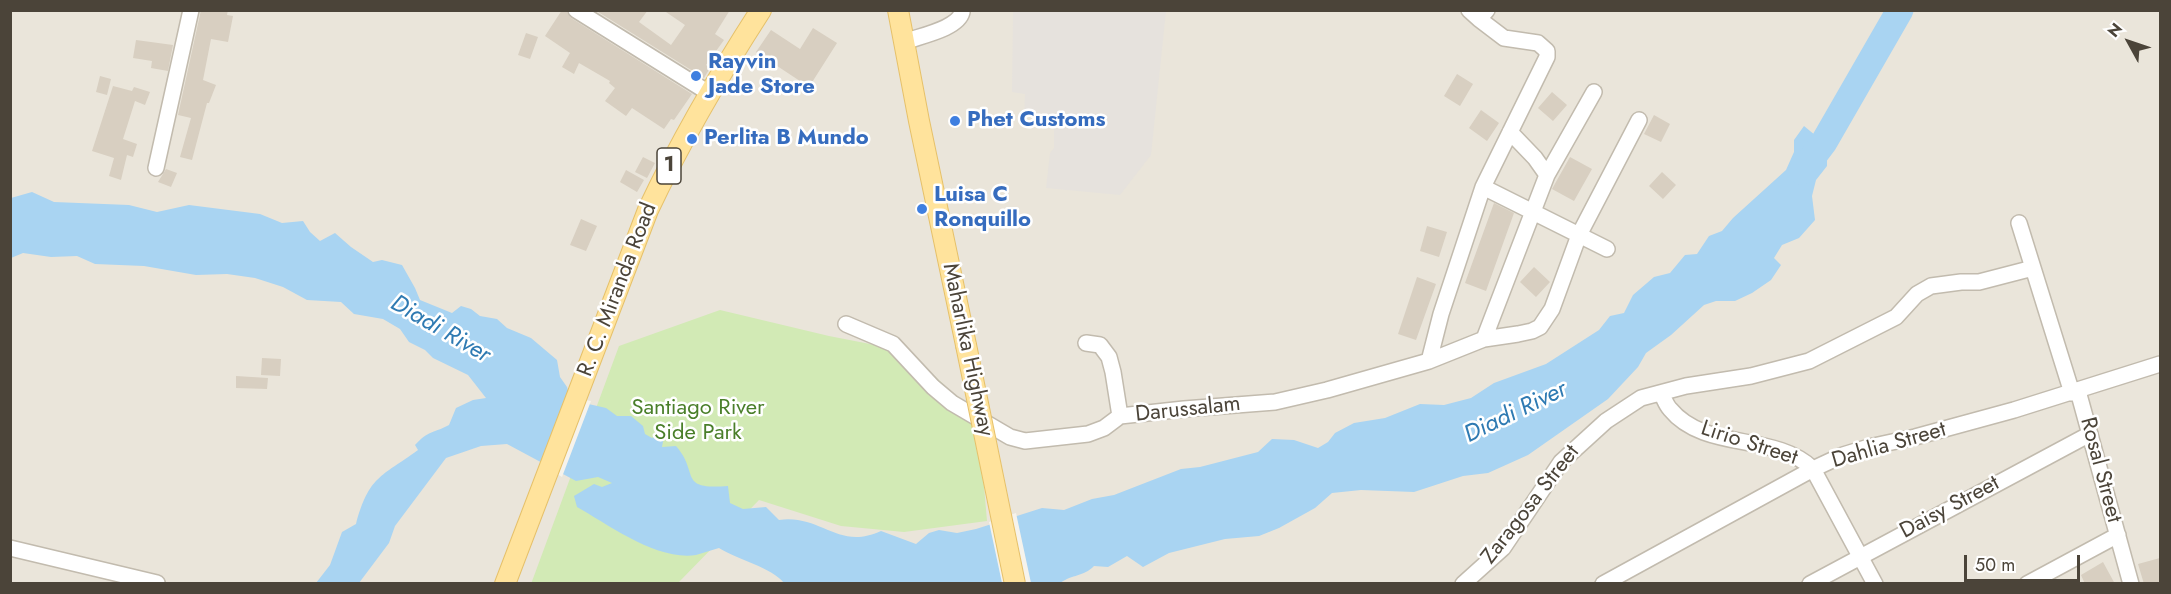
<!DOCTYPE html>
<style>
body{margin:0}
#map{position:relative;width:2171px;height:594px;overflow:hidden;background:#f6f3ec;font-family:Jost,sans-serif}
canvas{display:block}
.frame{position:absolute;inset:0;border:12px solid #4b4439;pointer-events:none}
.north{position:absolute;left:2099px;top:12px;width:60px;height:60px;-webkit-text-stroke:4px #fff;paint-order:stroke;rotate:310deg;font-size:16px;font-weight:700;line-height:24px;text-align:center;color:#4b4439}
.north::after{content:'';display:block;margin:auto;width:21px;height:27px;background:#4b4439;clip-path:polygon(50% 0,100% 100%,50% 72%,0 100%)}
.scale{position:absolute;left:1964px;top:555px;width:116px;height:27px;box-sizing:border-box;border:3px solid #4b4439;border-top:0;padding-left:8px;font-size:18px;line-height:21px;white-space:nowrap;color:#4b4439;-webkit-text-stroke:4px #fff;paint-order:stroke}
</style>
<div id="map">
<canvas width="2171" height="594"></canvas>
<div class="frame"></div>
<div class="north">N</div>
<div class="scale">50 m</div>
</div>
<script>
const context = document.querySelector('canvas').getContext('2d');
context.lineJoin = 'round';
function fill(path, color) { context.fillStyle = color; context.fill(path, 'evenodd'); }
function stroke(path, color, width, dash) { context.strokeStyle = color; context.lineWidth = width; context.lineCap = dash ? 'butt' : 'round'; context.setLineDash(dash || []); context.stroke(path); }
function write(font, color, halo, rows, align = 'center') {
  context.font = font + ' Jost,sans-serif'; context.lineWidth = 5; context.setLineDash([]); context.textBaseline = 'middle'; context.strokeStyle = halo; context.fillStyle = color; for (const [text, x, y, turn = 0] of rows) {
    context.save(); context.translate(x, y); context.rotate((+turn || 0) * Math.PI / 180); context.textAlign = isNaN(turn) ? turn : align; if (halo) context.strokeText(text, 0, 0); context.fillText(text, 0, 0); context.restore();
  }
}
fill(new Path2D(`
 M11,11H2160V583H11Z`), '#eae5da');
fill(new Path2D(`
 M1013,11H1166L1151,155L1120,195L1046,188L1050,153L1054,148V116L1024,115L1025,94L1012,92Z`), '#e6e2dd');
fill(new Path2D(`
 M720,310L829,336L901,350L915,358L978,416L987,521L904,532L841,526L759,500L678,583L531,584L619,346Z`), '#d2eab5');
fill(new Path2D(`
 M1804,126L1827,145V166L1816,180L1812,196L1815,220L1799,238L1782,245L1774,258L1781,265L1771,280L1752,293L1735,301H1716L1704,305L1671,335L1646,353L1638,367L1608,399L1528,455L1488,473L1463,476L1414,492L1361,490L1332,493L1315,508L1279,528L1259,536L1225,539L1169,553L1143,567L1127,556L1108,567L1094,566C1083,577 1073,574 1060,583H784C773,568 736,559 719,548C711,550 704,553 696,555C657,561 609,525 577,507L574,496L594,484L602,487L612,483L598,477L576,481L507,444L481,446L446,458L395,526L389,543L359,583H316L330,565L342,532L356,524C369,476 381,477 418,450L415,445C429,430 432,434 449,425L456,408L473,400L486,398L468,375L433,358L425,350L409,342L400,329L383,319L354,314L341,302L307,300L283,287L255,278L227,274L196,275L144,266L95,264L77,256L51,257L23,253L11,258V198L32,192L54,202L129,205L157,212L189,205L260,214L282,223L303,221L310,232L320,241L335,233L351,247L373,262L382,260L402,265L415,288L420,300L452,313L461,306L471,309L480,316L497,319L507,328L531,338L557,360L560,377L567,387L571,400L606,408L617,416H631L643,426L645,434L652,438L665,431L662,447L676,446C700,473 677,490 728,486L730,503L743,509L766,507L779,520C821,514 838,551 881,531L916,544L929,533L939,530L957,533L976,529L1042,508L1064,510L1092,499L1114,495L1181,469L1200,467L1258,452L1272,439L1294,440L1318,448L1328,442L1335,433L1354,423L1385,418L1420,404L1444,405L1471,398L1494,383L1546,364L1599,330L1610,316L1624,313L1633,295L1654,277L1670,273L1685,255L1697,254L1709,236L1722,231L1733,218L1786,170L1794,152V140Z`), '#a9d4f2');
fill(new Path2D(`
 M570,387L573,398L591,401L562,477L541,464Z
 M1016,513L1031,583H1002L989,522Z`), '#f6f3ec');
stroke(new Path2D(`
 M1802,171L1824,142L1900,10`), '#a9d4f2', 27);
fill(new Path2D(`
 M201,10H228L227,15L233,16L228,42L211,39L203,80L216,85L209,103H207L192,160L180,157L191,118L178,115Z
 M562,10H566L571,18L692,94L674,120L671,119L664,129L632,108L626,116L605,101L615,88L609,83L610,81L579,63L574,74L562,67L570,53L545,36Z
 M595,10H648L639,22L671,45L685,25L663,10H730L715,34L724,40L706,65L710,68L704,78Z
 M813,28L837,43L809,87L756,52L771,30L800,49Z
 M526,33L538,37L530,59L518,55Z
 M136,40L173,45L168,71L151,68L152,61L133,58Z
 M1457,74L1473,84L1460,106L1444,96Z
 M100,76L111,79L107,95L96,92Z
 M113,86L132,91L134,87L150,92L145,105L135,101L123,139L137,144L133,157L127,155L121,180L109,176L114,158L92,151Z
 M1552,92L1567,105L1553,121L1538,108Z
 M1481,110L1499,123L1487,141L1469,128Z
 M1654,115L1670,124L1661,142L1644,134Z
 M643,157L655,163L647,178L635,172Z
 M1570,157L1592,169L1574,201L1552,189Z
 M166,169L177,173L171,187L158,182Z
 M626,170L644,180L637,192L620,182Z
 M1662,172L1676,185L1663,199L1649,186Z
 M1494,203L1514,213L1486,291L1465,283Z
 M581,219L597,226L586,251L570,245Z
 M1427,226L1447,232L1439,257L1420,251Z
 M1534,267L1550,282L1536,297L1520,282Z
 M1417,277L1436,284L1416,340L1398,334Z
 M262,358L281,359L280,376L261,375Z
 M236,376L268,378L267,389L236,388Z
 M2160,558V584H2144L2138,564Z
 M2103,562L2115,584H2085L2081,575Z`), '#d8cfc1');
const minor = new Path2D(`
 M576,10L709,93
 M1469,10L1479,19L1487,10
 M904,42C919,36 958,29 962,12
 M1510,132L1535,158L1547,175
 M156,168L191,10
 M1483,187L1607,249
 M2019,223L2072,393
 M846,324L893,344L933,387L952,403L1010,437L1025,441L1088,434L1104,428L1120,416L1184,409L1275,402L1327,390L1429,361L1484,339L1518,334L1532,331L1540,327L1552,309L1579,235L1639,120
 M1484,339L1547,175L1594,92
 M1086,343L1100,345L1109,357L1113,372L1120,416
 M1429,361L1441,314L1483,187L1547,57V51L1538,43L1504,38L1479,19
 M2078,391L2131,584
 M1661,393C1664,398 1666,405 1670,409C1705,452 1775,432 1813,469L1875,584
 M10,548L157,583
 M1463,584L1503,548L1561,462L1606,421L1641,398L1686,386L1751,376L1809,361L1896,317L1917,294L1931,286L1961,282H1979L2033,268
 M1603,584L1813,469L1843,455L1869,447L1915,437L2014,410L2160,364
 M1810,584L2090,434
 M2027,584L2118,535`);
const major = new Path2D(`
 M898,10L919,121L966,345
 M505,584L648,210C681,140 719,75 761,10`);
stroke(minor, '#c2bbae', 18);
stroke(major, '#e6c16a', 22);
stroke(minor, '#fff', 15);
stroke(major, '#ffe39c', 20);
const majorBridge = new Path2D(`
 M966,345L1015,584`);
stroke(majorBridge, '#e6c16a', 22, []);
stroke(majorBridge, '#ffe39c', 20);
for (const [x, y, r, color] of [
 [696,76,6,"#3f7fe0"],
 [955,121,6,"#3f7fe0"],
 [692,139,6,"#3f7fe0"],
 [922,209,6,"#3f7fe0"]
]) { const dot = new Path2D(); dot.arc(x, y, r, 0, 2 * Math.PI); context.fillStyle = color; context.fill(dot); stroke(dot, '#fff', 2); }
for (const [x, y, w] of [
 [669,166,24]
]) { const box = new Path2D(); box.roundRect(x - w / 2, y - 18, w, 36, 4.5); context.fillStyle = '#fff'; context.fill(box); stroke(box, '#4b4439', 1.5); }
write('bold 21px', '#4b4439', null, [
 ["1",669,166]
]);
write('bold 22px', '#366cbe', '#fff', [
 ["Rayvin",708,63],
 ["Jade Store",708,88],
 ["Phet Customs",967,121],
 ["Perlita B Mundo",704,139],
 ["Luisa C",934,196],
 ["Ronquillo",934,221]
], 'left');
write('22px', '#4b4439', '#fff', [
 ["R. C. Miranda Road",618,290,-69],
 ["Maharlika Highway",967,350,78],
 ["Darussalam",1188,410,-6],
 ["Lirio Street",1749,444,18],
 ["Dahlia Street",1889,446,-16],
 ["Rosal Street",2100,470,75],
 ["Zaragosa Street",1531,505,-52],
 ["Daisy Street",1950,508,-28]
]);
write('22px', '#4a7f2a', '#fff', [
 ["Santiago River",698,409],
 ["Side Park",698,434]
]);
write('italic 24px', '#2e7ab2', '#fff', [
 ["Diadi River",440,330,30],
 ["Diadi River",1516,413,-26]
]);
</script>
